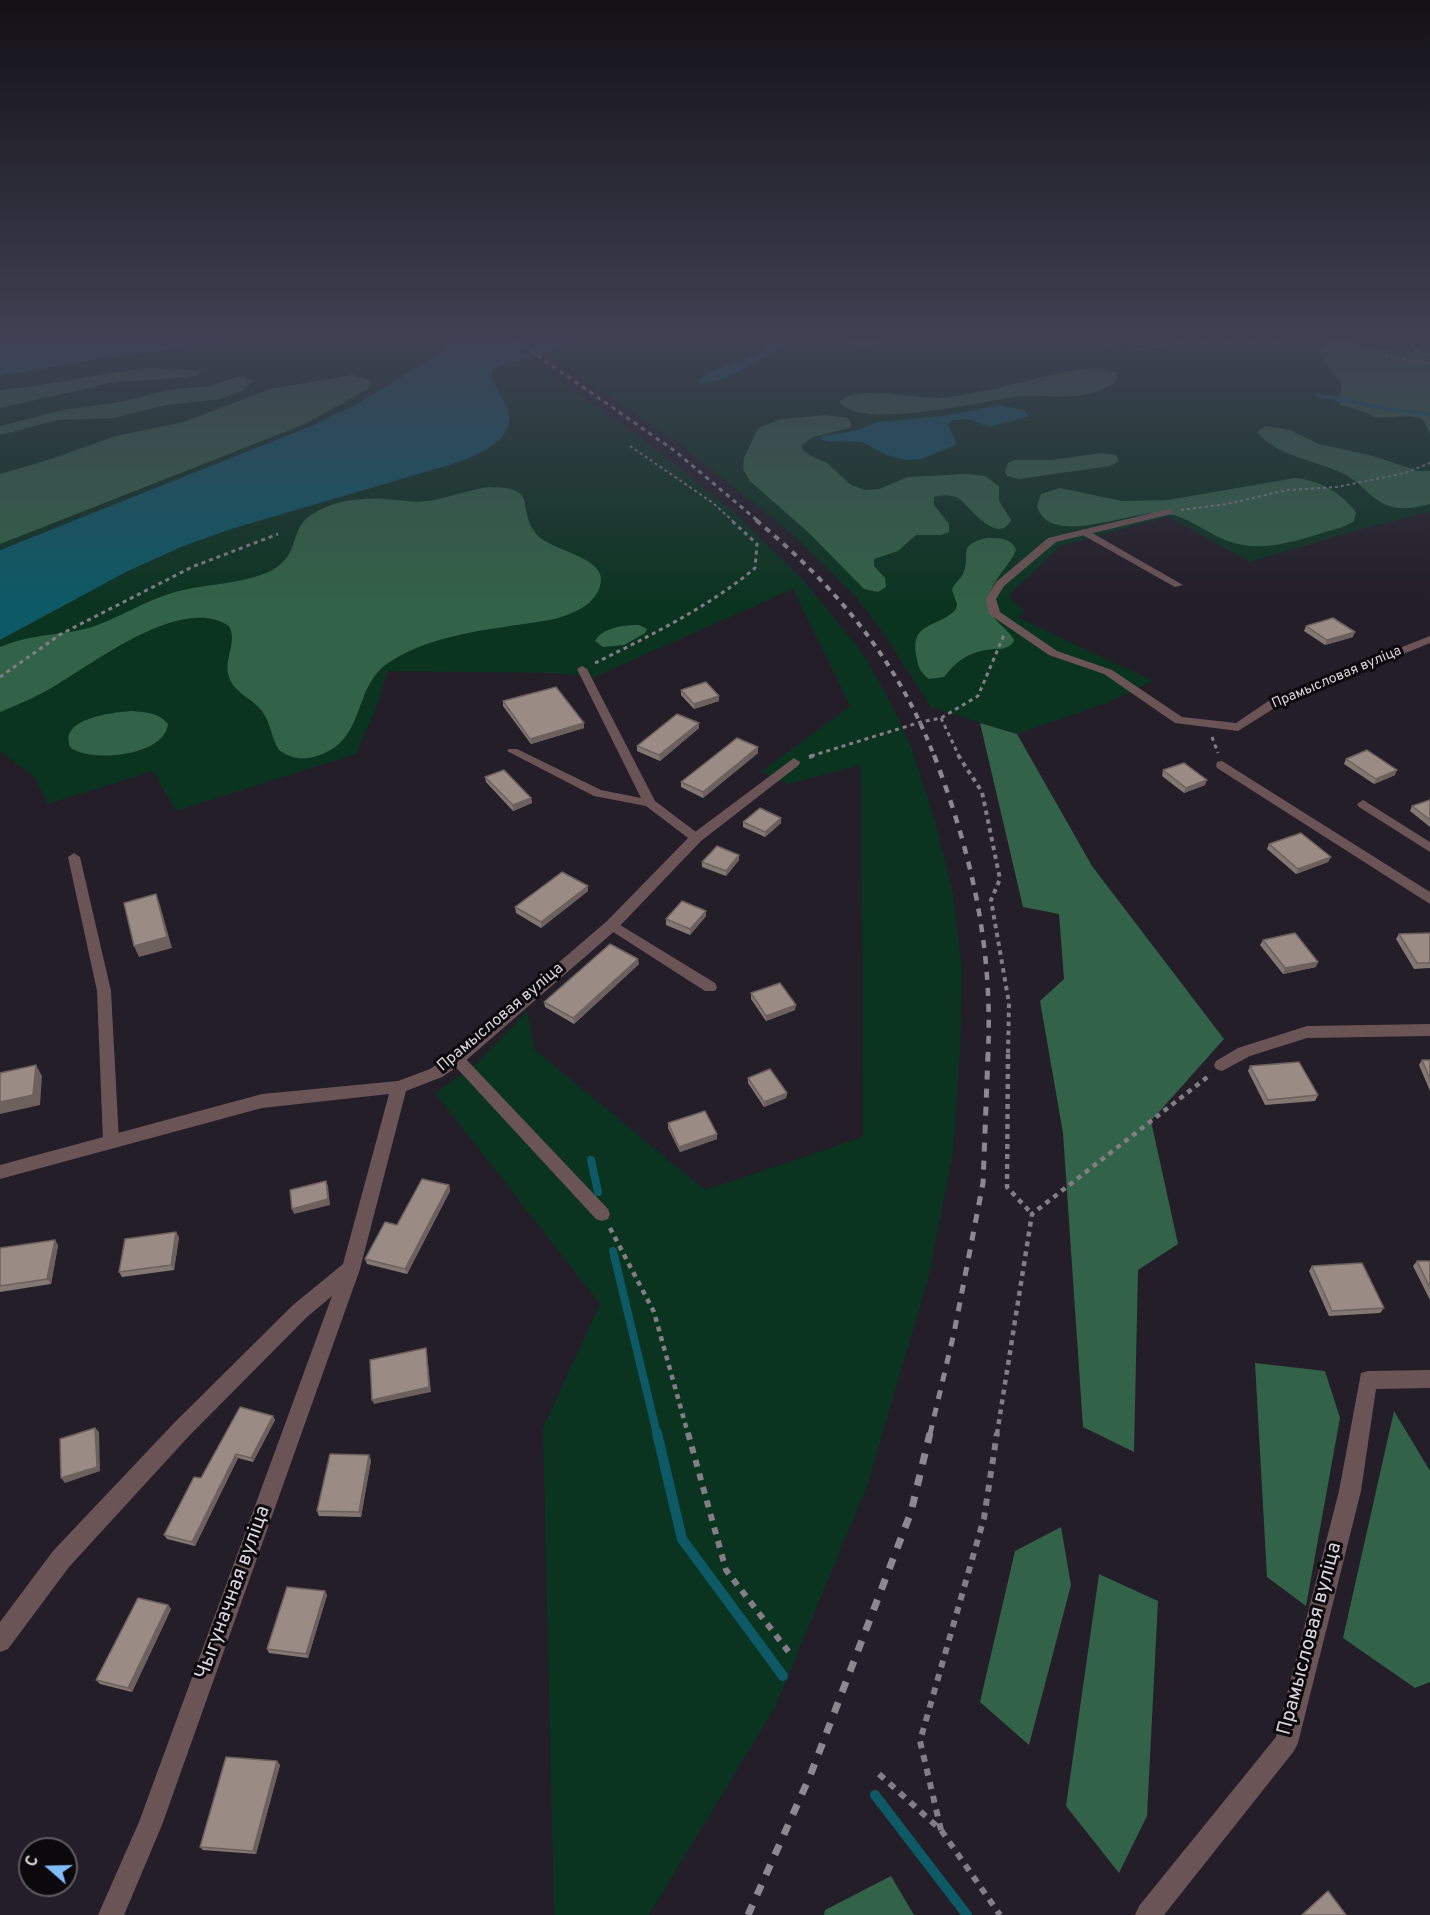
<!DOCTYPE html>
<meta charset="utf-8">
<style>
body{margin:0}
#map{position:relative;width:1430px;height:1915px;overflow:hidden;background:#231e28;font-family:Overpass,sans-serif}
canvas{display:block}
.north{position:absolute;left:18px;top:1837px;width:60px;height:60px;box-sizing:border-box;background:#0b090d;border:2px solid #5e5b60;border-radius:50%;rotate:290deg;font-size:16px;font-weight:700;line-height:24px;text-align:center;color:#dad6dd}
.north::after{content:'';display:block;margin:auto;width:21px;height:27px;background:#80bdfa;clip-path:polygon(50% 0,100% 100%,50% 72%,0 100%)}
</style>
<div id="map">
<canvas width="1430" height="1915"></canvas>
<div class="north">С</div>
</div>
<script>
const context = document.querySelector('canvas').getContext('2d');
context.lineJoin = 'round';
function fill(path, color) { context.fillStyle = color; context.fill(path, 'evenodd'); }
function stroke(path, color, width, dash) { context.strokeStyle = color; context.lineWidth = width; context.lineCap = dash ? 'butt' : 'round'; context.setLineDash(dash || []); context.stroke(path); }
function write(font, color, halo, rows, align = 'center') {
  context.font = font + ' Overpass,sans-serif'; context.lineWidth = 6; context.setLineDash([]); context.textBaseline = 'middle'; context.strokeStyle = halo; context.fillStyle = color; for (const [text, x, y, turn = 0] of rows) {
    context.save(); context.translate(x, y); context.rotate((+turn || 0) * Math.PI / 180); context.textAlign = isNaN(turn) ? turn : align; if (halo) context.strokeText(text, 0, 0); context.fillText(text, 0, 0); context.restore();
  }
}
fill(new Path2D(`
 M273,335H461L438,354L357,404L311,426L0,550V376L95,360Z
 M600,335H1430V512L1354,531L1250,562L1168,517L1060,546L1008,596L1025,612L1017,617L1153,681L1107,703L1017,734L931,707L881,629L855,596L793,535L681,445L543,352Z
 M527,357L656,449L737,515L804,581L861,651L887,696L909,741L933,814L953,893L962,970L960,1052L953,1153L928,1279L867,1486L775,1707L649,1915H554L543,1428L600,1304L435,1093L475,1065L527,1011L535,1050L705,1190L863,1137L861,765L788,784L761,772L850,706L793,589L594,677L554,673L388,671L374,713L356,754L176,811L153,771L48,804L34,777L0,751V640L126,572L181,547L228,530L456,463C475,457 513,440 509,414C506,402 496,387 491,375V371L500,365Z`), '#0b3420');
fill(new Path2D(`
 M687,335H752C733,349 707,343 687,335Z
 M851,335H924L884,341L864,349L850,345L848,340Z
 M1327,335H1349C1360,357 1408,348 1430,352V434L1424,421L1420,418L1408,416L1377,418L1359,410L1340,405L1341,382L1319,355Z
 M151,368L202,371L196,376L188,377L115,382L0,408V390C51,386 100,372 151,368Z
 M1102,368L1116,373L1117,380C1088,405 1048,393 1014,397C983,401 859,431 840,402C853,384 917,399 939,398C971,395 1003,387 1034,379C1057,374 1079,367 1102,368Z
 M352,375L369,380L371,384L368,389L305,424L0,544V474L45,461L116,436L183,422L270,389Z
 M235,377H244L253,381L244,390L220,399L161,406L115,418L58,420L0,435V426L63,410L120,402L168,390L212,386Z
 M825,415L848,418L852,425L850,428L813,437L802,445V449L809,455L827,463L851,485L865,490L879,489L908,477L966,474L985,476L999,486V501L1011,520C997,547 969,505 958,498C950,494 942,495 934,497V505L949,524V532L941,535H916L898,551L874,559V566L885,578L886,587L878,592L864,589L809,533L750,481L743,469L744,458L757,430L762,426L782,419Z
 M1265,426L1290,430L1319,444L1373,456L1418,471H1430V504C1418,507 1406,510 1393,507C1373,502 1364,486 1348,476C1321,461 1276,457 1257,432Z
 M1101,453L1116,455L1119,461L1110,466L1019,479L1007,476L1005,472L1008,463L1014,460H1051Z
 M1295,478C1319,480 1340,492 1356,512L1354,521C1343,528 1331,530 1319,534C1288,543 1258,553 1225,540C1203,531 1184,513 1158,513C1127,512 1049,548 1037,506L1041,494L1060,488L1122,501L1168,500Z
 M489,487C539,488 517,504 534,531C547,553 614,555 599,589C592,607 571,614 555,619C500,629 439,631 391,661C350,686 369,742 314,757C300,760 290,758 279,750C271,738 271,723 262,711C252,698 234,693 229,677C223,659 238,643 229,626C182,595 97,661 58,684C40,695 20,704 0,712V647L3,646C34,633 62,636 92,627C119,618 144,601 172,593C201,584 232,585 261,575C304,560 287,530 311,515C331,501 362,497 386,499C400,500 413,503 427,501C448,498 468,490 489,487Z
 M987,538C999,538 1012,538 1016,550C1007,572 980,588 992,614C997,624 1009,630 1014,640L1012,644C1006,649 1001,649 994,649C971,651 958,659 944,677L929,679C922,674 918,668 917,659C908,620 939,629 956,609L957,604L952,590C954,583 960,580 963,574C972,555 955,545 987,538Z
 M639,625L647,629L645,633L624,645L603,647L595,641C603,627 625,625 639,625Z
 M132,711C146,712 159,713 168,724C165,756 92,763 71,748C56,718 116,712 132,711Z
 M980,723L1017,734L1092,866L1224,1039L1151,1121L1178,1244L1138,1270L1134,1452L1083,1427L1063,1133L1040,1001L1064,979L1059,914L1023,907Z
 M1255,1363L1325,1371L1340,1418L1306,1606L1267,1577Z
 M1394,1411L1430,1471V1682L1415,1688L1343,1638Z
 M1061,1527L1071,1585L1029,1745L980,1702L1015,1551Z
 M1099,1574L1158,1601L1147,1816L1119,1873L1066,1806Z
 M891,1876L914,1915H824L825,1910Z`), '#326247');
fill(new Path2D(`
 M0,335H273L95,360L0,376Z
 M461,335H600L492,369L491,375C495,386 507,403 509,414C513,441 476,456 456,463L228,530L181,547L126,572L0,640V550L311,426L357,404L438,354Z
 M787,335H801C784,346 714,391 698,382L708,372L752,356Z
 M1000,405L1024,410L1029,416C1027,417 993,426 988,427L969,419L953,420L948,425L956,442L954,446L921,459L905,460L887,455L862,442L825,441L819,438L827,435L854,431L878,422L944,416Z`), '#0d5965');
stroke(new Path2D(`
 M1317,395L1394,410L1430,414`), '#0d5965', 4);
stroke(new Path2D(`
 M591,1160L598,1192
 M613,1251L657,1434`), '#0d5965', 8);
stroke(new Path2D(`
 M657,1433L682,1539L783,1676
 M875,1795L967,1915`), '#0d5965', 10);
stroke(new Path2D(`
 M1002,335L1141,349L1180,343H1298L1342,339
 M1335,335C1364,352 1397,360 1430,363
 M1403,335L1415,349L1430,356
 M1415,349L1430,343
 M630,446L713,503L733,521
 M1181,510L1227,504L1287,490L1337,487L1405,473L1430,463`), '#827d86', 2, [3, 3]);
stroke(new Path2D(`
 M595,663C646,638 712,605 755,568L757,544L731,520
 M0,677L61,634L192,567L278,534
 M941,718L959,756
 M1212,737L1218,753
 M811,756L921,722L941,718L978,696L1004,635`), '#827d86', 3, [4, 4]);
stroke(new Path2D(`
 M958,755L982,792L1000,879L991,900L1009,1003L1008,1055
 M809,757L816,755`), '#827d86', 4, [4.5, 4.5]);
stroke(new Path2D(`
 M1008,1054L1007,1187L1032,1214
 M610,1228L654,1312L688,1434
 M997,1434L1032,1214L1210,1075`), '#827d86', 4.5, [5, 5]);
stroke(new Path2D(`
 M688,1433L726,1570L791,1655
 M879,1774L941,1830L1000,1915
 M941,1830L920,1741L984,1518L997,1433`), '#827d86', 6, [7, 7]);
fill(new Path2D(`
 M1081,530H1087L1183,585L1175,587L1081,534Z
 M582,666L587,669L655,801L700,835L702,838L700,841H692L646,806L594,796L507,751L509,749H517L601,790L641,798L577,669Z
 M1363,800L1430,842V852L1359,807L1357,804Z
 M74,853L80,857L111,991L119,1141L116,1145L111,1147L106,1145L103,1141L97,991L68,857Z
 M612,920L715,983L717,987L715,991H705L607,928L605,925L607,922Z
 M457,1053L462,1055L608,1209L610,1214L608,1219L602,1221L596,1219L452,1063L450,1059L452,1055Z`), '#6b5455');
fill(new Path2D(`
 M1169,509L1172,510V514L1056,542L1004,586L996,599L1000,612L1057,651L1112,670L1182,717L1236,723L1273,698L1430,636V643L1281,704L1238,731L1175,723L1104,674L1049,655L989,614L986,599L996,582L1048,538Z
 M794,758L800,762L799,765L701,841L617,929L463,1063L442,1077L406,1091L360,1269L162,1825L124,1915H98L139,1822L332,1296L307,1317L189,1436L69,1567L8,1649L0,1652V1622L53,1551L175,1422L293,1305L343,1264L389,1094L262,1108L0,1179V1165L262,1094L398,1081L430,1069L451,1055L607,921L691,835Z
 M1222,761L1430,892V904L1217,768L1216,765L1217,762Z
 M1430,1024V1036L1307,1038L1250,1056L1222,1071L1216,1069L1214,1065L1216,1061L1238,1048L1307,1026Z
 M1430,1370V1388L1376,1389L1361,1491L1298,1743L1294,1751L1164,1915H1135L1139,1906L1276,1737L1339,1491L1361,1373L1368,1371Z`), '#6b5455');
stroke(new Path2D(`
 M508,335L675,451L758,521`), '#8d8890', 3, [4.5, 4.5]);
stroke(new Path2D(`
 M756,520C834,585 898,660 934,756`), '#8d8890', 4, [6, 6]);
stroke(new Path2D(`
 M934,755C972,855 993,947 988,1055`), '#8d8890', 4.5, [8, 8]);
stroke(new Path2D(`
 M930,1434L954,1333L983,1183L988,1054`), '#8d8890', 5, [9, 9]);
stroke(new Path2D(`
 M748,1915L810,1776L911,1512L930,1433`), '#8d8890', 7, [11, 11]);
fill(new Path2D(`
 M1306,626L1353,637L1325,645L1304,631Z
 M681,690L719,701L694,709L681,695Z
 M503,701L584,723V728L531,744L503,706Z
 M699,728L660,761L637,751V746Z
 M758,747V753L703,798L681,787V782Z
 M1346,759L1395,775L1374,784L1344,764Z
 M1163,770L1205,785L1184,793L1162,776Z
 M485,777L531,798L532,803L513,811L486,782Z
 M1430,800V827L1410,811L1412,806Z
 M743,822L781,823L765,837L743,827Z
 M1269,844L1331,857L1328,862L1296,874L1267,849Z
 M739,855V860L726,876L702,867V862Z
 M588,886V891L541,928L516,913L515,907Z
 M706,911V916L690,935L666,925V919Z
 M1430,933V968L1414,969L1396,939L1399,934Z
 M1263,940L1316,967L1283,974L1260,945Z
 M639,964L574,1024L545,1007L544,1002Z
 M751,993L795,1010L766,1021L751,999Z
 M1422,1060H1430V1091L1419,1065Z
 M1250,1066L1318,1095L1315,1101L1265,1105L1248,1071Z
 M748,1078L787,1093L786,1098L764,1107L748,1083Z
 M668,1123L717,1134V1139L680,1152L668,1128Z
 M449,1185L450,1191L407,1274L367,1264L365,1259L397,1225Z
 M179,1237L174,1270L122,1277L119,1272Z
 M58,1245L51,1284L0,1292V1248Z
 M1417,1261H1430V1300L1413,1266Z
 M1312,1266L1384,1308L1380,1313L1329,1316L1309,1271Z
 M273,1416L275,1420L253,1462L238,1458L195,1546L167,1539L164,1535L201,1478Z
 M371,1460L361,1517L319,1516L317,1511Z
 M325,1591L327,1595L308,1658L269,1653L267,1649Z
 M168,1605L171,1609L132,1692L100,1684L96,1680Z
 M277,1761L280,1765L256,1854L203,1850L200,1847Z
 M1328,1891L1346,1915H1301L1324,1894Z`), '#847872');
fill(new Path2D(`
 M1355,632L1353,637L1325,645L1327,640Z
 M719,696V701L694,709V704Z
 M584,723V728L531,744L530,739Z
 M699,723V728L660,761L659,755Z
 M758,747V753L703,798V792Z
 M1397,770L1395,775L1374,784L1376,779Z
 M1207,780L1205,785L1184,793L1186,788Z
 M531,798L532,803L513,811V805Z
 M781,818V823L765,837V832Z
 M739,855V860L726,876V871Z
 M1331,857L1328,862L1296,874L1298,869Z
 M588,886V891L541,928V922Z
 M156,894L160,905L172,948L139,957L134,946Z
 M706,911V916L690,935V929Z
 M638,959L639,964L574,1024L573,1018Z
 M1318,962L1316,967L1283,974L1285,968Z
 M796,1005L795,1010L766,1021V1016Z
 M36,1065L42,1076L40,1105L0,1114V1102Z
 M787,1093L786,1098L764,1107V1102Z
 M717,1134V1139L680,1152L679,1147Z
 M326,1181L328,1186L330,1205L294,1214L292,1209Z
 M449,1185L450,1191L407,1274L405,1269Z
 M176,1232L179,1237L174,1270L171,1265Z
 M55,1240L58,1245L51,1284L47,1279Z
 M426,1348L427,1353L431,1392L374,1404L372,1400Z
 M273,1416L275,1420L253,1462L251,1458Z
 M95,1428L99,1432L100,1471L65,1483L61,1478Z
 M236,1454L238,1458L195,1546L192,1542Z
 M369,1455L371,1460L361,1517L359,1512Z
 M325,1591L327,1595L308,1658L306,1654Z
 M168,1605L171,1609L132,1692L128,1688Z
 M277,1761L280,1765L256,1854L253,1851Z`), '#6c615c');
const building = new Path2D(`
 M1333,618L1355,632L1327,640L1306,626Z
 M706,682L719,696L694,704L681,690Z
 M556,687L584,723L530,739L503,701Z
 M677,714L699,723L659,755L637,746Z
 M737,738L758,747L703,792L681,782Z
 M1367,750L1397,770L1376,779L1346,759Z
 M1184,763L1207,780L1186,788L1163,770Z
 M504,770L531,798L513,805L485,777Z
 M1430,800V820L1412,806Z
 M760,808L781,818L765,832L743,822Z
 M1301,833L1331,857L1298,869L1269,844Z
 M717,846L739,855L726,871L702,862Z
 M562,872L588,886L541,922L515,907Z
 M156,894L167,937L134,946L124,903Z
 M682,901L706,911L690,929L666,919Z
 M1295,933L1318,962L1285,968L1263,940Z
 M1430,933V963H1417L1399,934Z
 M610,944L638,959L573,1018L544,1002Z
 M780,983L796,1005L766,1016L751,993Z
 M1422,1060H1430V1079Z
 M1299,1062L1318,1095L1268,1100L1250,1066Z
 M36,1065L33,1095L0,1102V1073Z
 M770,1069L787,1093L764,1102L748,1078Z
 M705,1111L717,1134L679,1147L668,1123Z
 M422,1179L449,1185L405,1269L365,1259L385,1222L397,1225Z
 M326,1181L328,1199L292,1209L290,1190Z
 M176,1232L171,1265L119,1272L125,1239Z
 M55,1240L47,1279L0,1286V1248Z
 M1417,1261H1430V1288Z
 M1362,1263L1384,1308L1332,1311L1312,1266Z
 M426,1348L429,1387L372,1400L370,1360Z
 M240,1407L273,1416L251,1458L236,1454L192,1542L164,1535L194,1477L201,1478Z
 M95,1428L97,1467L61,1478L60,1439Z
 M330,1454L369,1455L359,1512L317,1511Z
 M287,1587L325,1591L306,1654L267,1649Z
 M138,1598L168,1605L128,1688L96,1680Z
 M226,1757L277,1761L253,1851L200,1847Z
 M1328,1891L1346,1915H1302Z`);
fill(building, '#9a8b84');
stroke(building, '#6c615c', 1.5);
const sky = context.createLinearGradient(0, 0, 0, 603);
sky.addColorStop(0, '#131016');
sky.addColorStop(0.56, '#3f4153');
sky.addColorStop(1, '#3f415300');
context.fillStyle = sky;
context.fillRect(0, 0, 1430, 603);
write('14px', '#dad6dd', '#0b090d', [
 ["Прамысловая вуліца",1337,678,-23]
]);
write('16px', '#dad6dd', '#0b090d', [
 ["Прамысловая вуліца",501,1018,-40]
]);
write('20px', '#dad6dd', '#0b090d', [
 ["Чыгуначная вуліца",234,1593,-70],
 ["Прамысловая вуліца",1311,1639,-75]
]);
</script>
